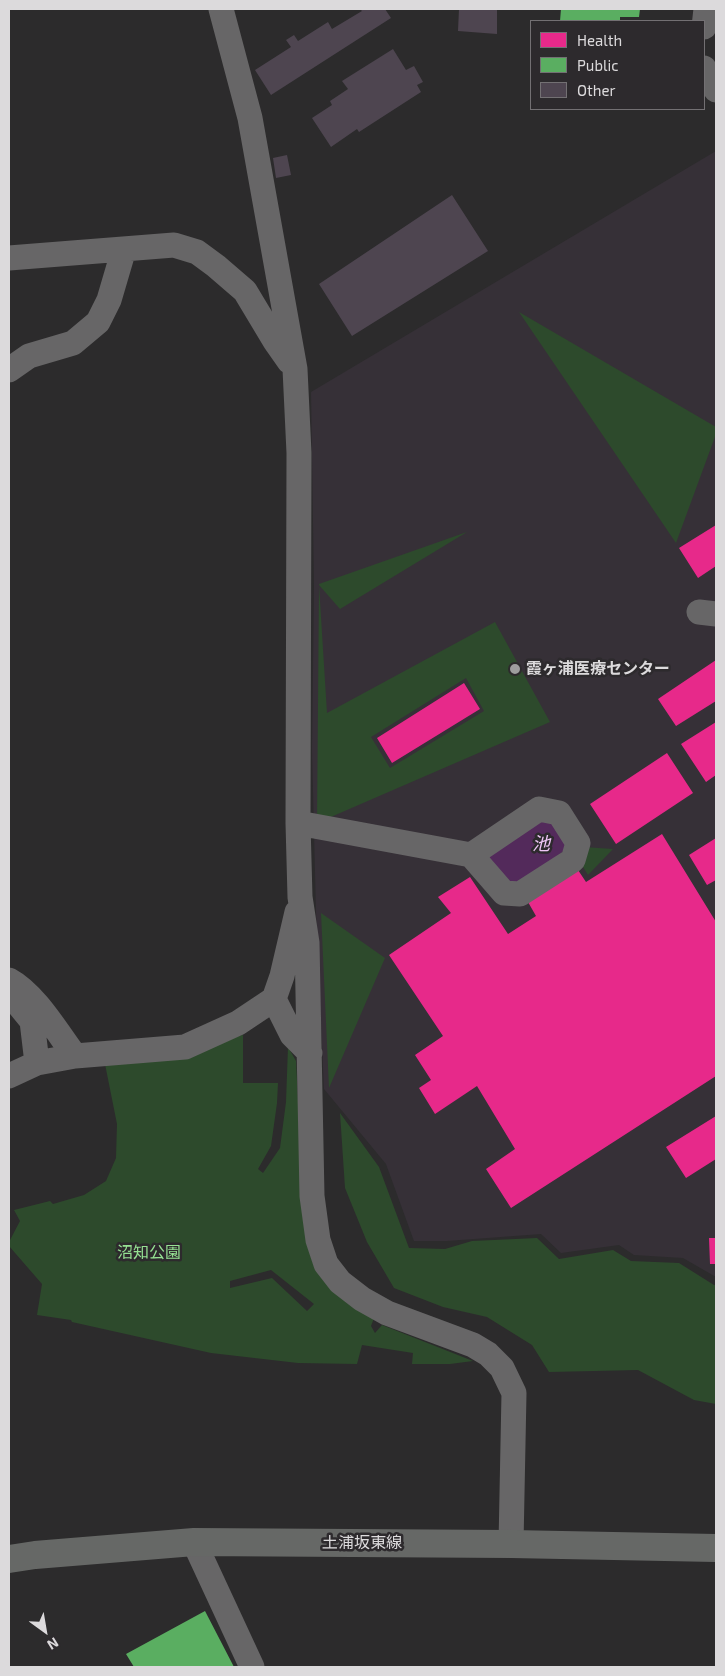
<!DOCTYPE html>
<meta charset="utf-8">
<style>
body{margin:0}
#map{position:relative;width:725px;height:1676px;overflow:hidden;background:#2c2b2c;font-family:"Exo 2",sans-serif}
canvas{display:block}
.frame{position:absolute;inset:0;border:10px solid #dcdadc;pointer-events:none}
.legend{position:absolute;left:530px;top:20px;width:175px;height:90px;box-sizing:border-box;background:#2d2a2d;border:1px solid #737073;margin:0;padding:6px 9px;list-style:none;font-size:15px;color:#dcdadc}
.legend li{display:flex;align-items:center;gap:10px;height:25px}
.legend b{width:25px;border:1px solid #737073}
.north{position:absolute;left:20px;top:1606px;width:50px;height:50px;-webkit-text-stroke:4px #2d2a2d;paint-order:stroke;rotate:148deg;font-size:14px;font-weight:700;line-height:20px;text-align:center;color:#dcdadc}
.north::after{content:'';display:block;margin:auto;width:18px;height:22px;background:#dcdadc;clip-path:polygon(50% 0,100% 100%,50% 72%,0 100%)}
</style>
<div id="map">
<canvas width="725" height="1676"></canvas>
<div class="frame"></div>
<ul class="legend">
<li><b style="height:14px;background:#e7298a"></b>Health</li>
<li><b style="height:14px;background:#5aae61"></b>Public</li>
<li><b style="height:14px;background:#4e4550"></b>Other</li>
</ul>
<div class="north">N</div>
</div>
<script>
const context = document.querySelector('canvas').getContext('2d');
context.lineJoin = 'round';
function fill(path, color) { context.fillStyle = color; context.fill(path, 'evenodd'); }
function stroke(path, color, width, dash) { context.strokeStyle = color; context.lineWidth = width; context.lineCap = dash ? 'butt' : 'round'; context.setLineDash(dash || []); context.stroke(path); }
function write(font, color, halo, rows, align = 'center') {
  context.font = font + ' "Exo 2","Noto Sans JP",sans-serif'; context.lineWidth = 5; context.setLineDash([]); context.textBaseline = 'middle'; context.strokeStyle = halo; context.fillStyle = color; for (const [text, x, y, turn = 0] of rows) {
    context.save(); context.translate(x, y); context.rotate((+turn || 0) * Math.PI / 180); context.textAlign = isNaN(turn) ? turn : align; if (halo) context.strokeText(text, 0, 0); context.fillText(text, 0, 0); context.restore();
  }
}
fill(new Path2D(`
 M716,151V1277L683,1258L634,1255L619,1245L561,1253L541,1234L447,1241H414L386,1164L324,1089L316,912L312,751L314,587L311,392Z`), '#363037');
fill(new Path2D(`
 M519,312L716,427V434L676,543Z
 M467,532L340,609L319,585L327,713L495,622L550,722L317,823L319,584ZM466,678L484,711L390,768L371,737Z
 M584,847L613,849L588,875L580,862Z
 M321,913L385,958L329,1088Z
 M243,1035V1083H278L277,1103L271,1146L258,1169L263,1173L280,1148L286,1102L288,1047L296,1061L300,1140L313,1263L323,1280L347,1303L374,1318L371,1326L375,1333L382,1325L473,1361L450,1364H412L413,1353L362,1345L357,1364L298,1363L211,1353L72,1322L71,1320L37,1315L42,1284L9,1246V1242L20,1221L14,1210L50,1201L53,1204L84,1195L106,1181L116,1158L117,1124L105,1064ZM271,1270L314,1304L307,1311L272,1278L230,1288V1281Z
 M340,1113L379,1167L409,1248L445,1249L472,1241L537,1238L559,1259L613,1250L631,1261L679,1263L714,1285H716V1404L694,1400L638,1370L549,1372L532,1345L487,1317L443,1307L394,1288L367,1242L345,1188Z`), '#2d4a2c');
fill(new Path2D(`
 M540,815L555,818L572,844L518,888L477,855Z`), '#532a5b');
fill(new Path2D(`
 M716,525V566L698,578L679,548Z
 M716,660V701L676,726L658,699Z
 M464,683L480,709L392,763L377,738Z
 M716,722V775L706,782L681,744Z
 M667,753L693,793L616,844L590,804Z
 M662,834L716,922V1076L511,1208L486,1169L515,1149L477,1086L435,1114L419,1088L431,1080L415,1055L443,1036L389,955L451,913L438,897L470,877L508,934L536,916L528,902L578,870L586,882Z
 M716,838V880L707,885L689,855Z
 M716,1116V1159L686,1178L666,1147Z
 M709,1238H716V1264H710Z`), '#e7298a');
fill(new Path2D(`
 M561,9H640L639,17H620V21H560Z
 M205,1611L234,1667H134L126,1654Z`), '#5aae61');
fill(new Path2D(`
 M360,9H385L391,18L271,95L255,70L291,47L286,40L294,35L298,41L328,22L332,29L362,11Z
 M459,9H497V34L458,31Z
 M393,49L406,70L414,66L423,82L417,85L421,92L359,132L357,129L331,147L312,118L332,105L330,101L348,89L342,81Z
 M287,155L291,175L276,178L273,158Z
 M452,195L488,251L352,336L319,284Z`), '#4e4550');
stroke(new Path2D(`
 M221,9L250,118L295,369L299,453L298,823L300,897L307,943L312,1196L318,1240L326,1264L340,1282L362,1299L387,1313L473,1345L488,1354L502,1368L514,1393L511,1544
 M704,27L706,9
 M704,68L708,79L716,90
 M9,258L174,245L197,252L216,266L245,291L275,341L289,361
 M9,370L29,356L73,343L98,322L109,300L124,249
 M699,612L716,614
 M298,823L471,855L539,809L559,813L578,843L573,860L520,894L504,893L471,855
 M9,980C35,994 57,1032 75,1056
 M14,999L32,1021L37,1063
 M274,999L292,1035L310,1053
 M9,1076L37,1063L75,1056L185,1047L238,1023L274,999L282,976L297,912
 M194,1542L252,1667`), '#676667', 25);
stroke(new Path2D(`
 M9,1559L35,1555L194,1542L511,1544L716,1548`), '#666866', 28);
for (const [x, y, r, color] of [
 [515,669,6,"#9e9d9e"]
]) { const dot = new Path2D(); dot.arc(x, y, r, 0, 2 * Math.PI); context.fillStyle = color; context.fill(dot); stroke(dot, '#2d2a2d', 2); }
write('bold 16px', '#dcdadc', '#2d2a2d', [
 ["霞ヶ浦医療センター",526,669]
], 'left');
write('16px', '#95e192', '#2d2a2d', [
 ["沼知公園",149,1253]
]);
write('16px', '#dcdadc', '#2d2a2d', [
 ["土浦坂東線",362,1543]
]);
write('italic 18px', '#efc6f7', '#2d2a2d', [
 ["池",541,844]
]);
</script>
